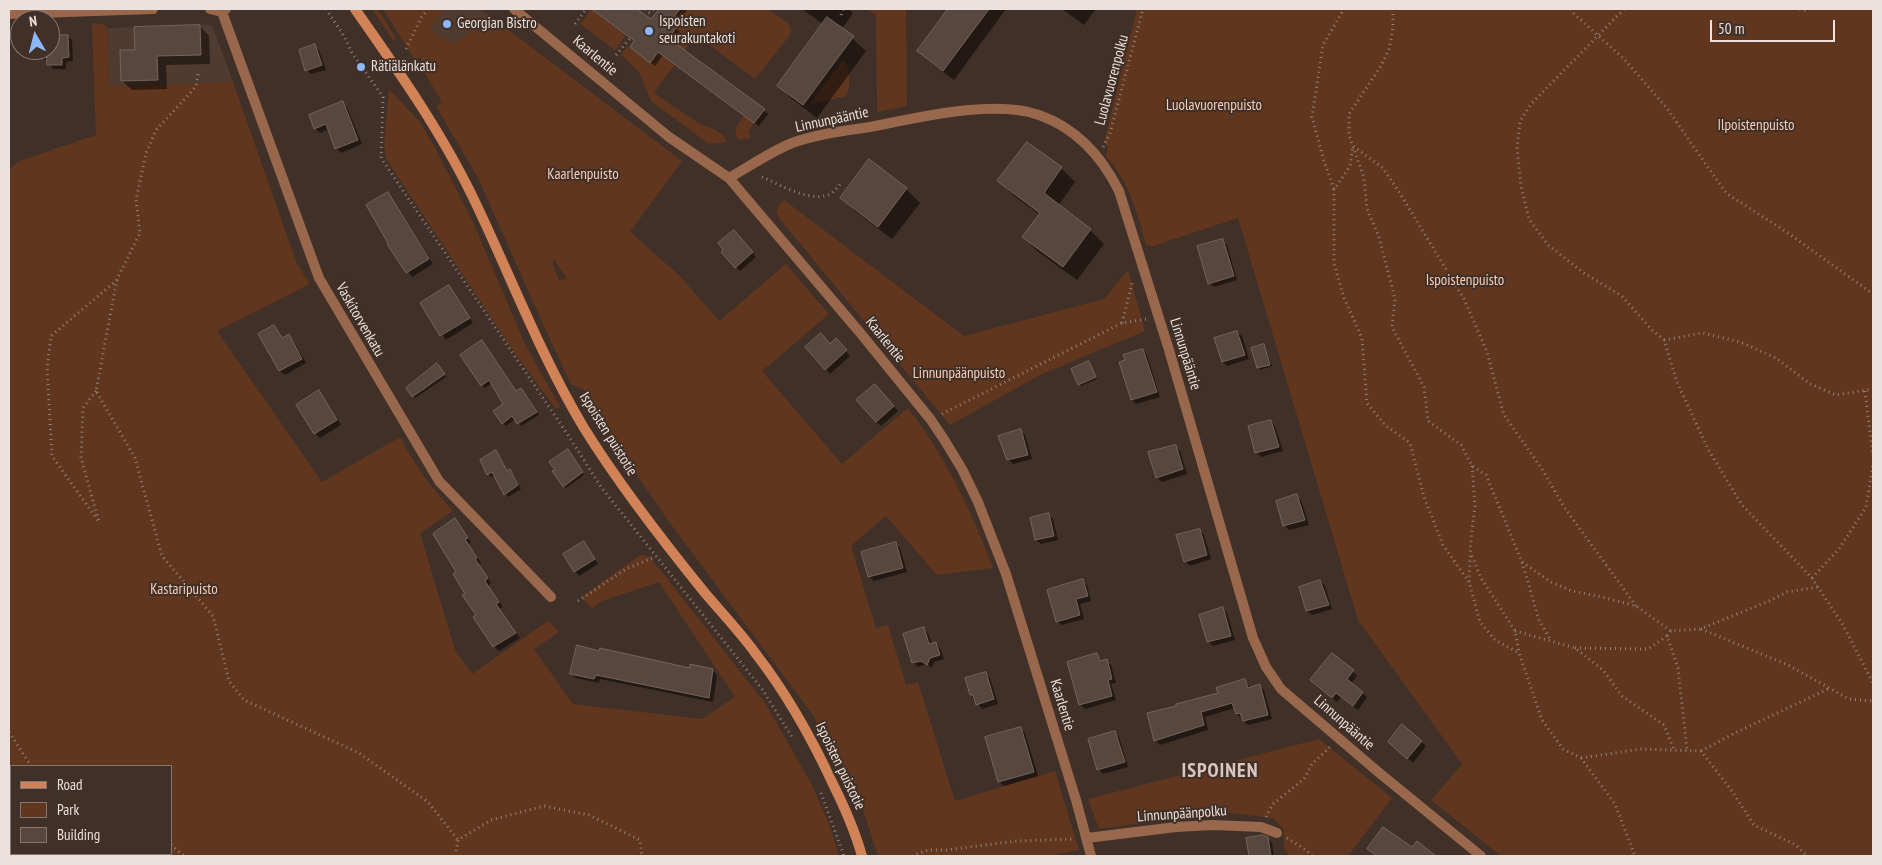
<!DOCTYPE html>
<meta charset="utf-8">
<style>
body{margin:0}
#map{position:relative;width:1882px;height:865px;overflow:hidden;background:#403027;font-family:"PT Sans Narrow",sans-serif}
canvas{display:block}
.frame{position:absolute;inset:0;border:10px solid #ece1dc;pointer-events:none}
.legend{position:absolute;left:10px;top:765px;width:162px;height:90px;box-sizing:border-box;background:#403027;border:1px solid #85776f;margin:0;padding:6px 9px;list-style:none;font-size:15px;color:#ece1dc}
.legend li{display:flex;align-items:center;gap:10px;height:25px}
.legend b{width:25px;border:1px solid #85776f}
.north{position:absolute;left:10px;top:10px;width:50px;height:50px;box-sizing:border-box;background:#403027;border:1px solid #85776f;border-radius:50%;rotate:352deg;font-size:14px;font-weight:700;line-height:20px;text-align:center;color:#ece1dc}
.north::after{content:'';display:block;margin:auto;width:18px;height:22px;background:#8db9fc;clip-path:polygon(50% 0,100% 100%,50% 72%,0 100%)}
.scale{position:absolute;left:1710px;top:20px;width:125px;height:22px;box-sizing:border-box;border:2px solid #ece1dc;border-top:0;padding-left:6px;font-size:15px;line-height:18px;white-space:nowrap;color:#ece1dc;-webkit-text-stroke:4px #403027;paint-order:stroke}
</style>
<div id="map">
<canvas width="1882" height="865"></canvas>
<div class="frame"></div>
<ul class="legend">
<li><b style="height:6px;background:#d28257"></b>Road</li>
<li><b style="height:14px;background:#61361f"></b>Park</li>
<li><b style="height:14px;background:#58473e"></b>Building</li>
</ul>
<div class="north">N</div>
<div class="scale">50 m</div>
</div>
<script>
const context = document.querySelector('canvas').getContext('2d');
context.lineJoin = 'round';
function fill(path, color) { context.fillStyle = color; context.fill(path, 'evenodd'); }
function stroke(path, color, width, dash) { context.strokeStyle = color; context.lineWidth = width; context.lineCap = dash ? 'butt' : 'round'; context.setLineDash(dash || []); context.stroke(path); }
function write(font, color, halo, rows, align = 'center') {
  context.font = font + ' "PT Sans Narrow",sans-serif'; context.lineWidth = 4; context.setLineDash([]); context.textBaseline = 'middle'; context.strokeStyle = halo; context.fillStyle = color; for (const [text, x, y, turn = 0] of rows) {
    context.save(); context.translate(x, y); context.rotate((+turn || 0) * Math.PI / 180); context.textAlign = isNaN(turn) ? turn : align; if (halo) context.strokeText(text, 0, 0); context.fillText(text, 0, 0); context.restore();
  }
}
fill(new Path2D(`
 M445,9H481L490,16L459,55L428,31Z
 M212,25L233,82L109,86L107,28Z`), '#503b30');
fill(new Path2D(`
 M372,9H378L396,39L393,40Z
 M383,9H445L430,28C436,37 446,40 456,43L472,31L481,19L490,16L682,161L630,232L679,275L719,321L786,264L829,314L762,371L842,464L908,408C945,456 972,511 993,568L937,575L886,516L851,546L876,628L888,625L906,685L918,682L955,801L1055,771L1079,850L1051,856H878L857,792L813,715L667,519L615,443L587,392L571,384L546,331L478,178L436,106L442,102L423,70L426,68L420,57L415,60ZM553,258L567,279L559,280L553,265Z
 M592,9L626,35L615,50L580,24Z
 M680,9H767L788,23L791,29L790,35L755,79L696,35L654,93L700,124L716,130L725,137L726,142L709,144L651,101L639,72L621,55L628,46L650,62L677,27L670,22Z
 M867,9H906L907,106L877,112L876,15Z
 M1137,9H1873V856H1501L1431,800L1462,764L1358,620L1238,218L1150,247L1149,245H1146C1137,212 1129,182 1106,156L1108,147L1104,142Z
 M92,23L104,24L107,28L109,86L233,82L297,264L310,284L217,331L322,482L400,437C415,466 431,487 453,511L420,533L455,650L472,674L548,621L559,632L534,649L573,704L702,719L735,697L659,582L602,601L592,608L581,597L640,555L650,557L765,703L811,783L828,821L839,856H16L15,854H171V766H11V842L9,835V170L19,161L96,135Z
 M842,61L845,62C850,68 851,89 846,96L810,104Z
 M389,89L419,121L434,146L473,222L525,344L560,407L556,409L514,352L386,159L384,145Z
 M744,116L754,123L748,132L751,138L739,140L736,136V127Z
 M784,200L964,336L1104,299L1128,270L1145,331L1040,375L950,425L779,218L776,211L779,205Z
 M1319,739L1392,798L1348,856H1290L1284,849V830L1273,818L1230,813L1175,818L1099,829L1088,799Z`), '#61361f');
fill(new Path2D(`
 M592,9H635L651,21L661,9H688L674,26L680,32L672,42L768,114L759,126L663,55L655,66L635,51V42Z
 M802,9H848L853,13L842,29L866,51L817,118L792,99L778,85L823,24Z
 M950,9H1006L954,80L929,61L919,51Z
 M1062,9H1096L1084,25Z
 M200,26L209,36L210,64L166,65L167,89L132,90L122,81L136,51Z
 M67,36L72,40L73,61L66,62V69H53L48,62L42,58L41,50H50V37Z
 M315,46L319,50L326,70L311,74L307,70Z
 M342,103L347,107L362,144L341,153L336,148L329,129L320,133L315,128Z
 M869,161L906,189L920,203L892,239L855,211L841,197Z
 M1061,168L1075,182L1058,206L1090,230L1104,244L1077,280L1037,251L1024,237L1040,215L1013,195L999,181Z
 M388,193L392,198L433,264L412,277L389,244Z
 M738,236L756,257L740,271L736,267Z
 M1222,240L1227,245L1237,280L1214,287L1210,283Z
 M449,287L473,323L446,340L422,303Z
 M274,327L283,339L289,336L293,340L306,363L285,375L280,371L260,334Z
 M1237,332L1242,336L1249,359L1227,366L1223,362L1216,339Z
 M841,344L850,356L830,374L826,369L830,345Z
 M1264,346L1272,366L1260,370L1253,349Z
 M1143,350L1147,355L1160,397L1136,404L1132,400Z
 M462,355L516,392H524L539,415L521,426L516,419L506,426L503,423L505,404L492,383L485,388L482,385Z
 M1090,364L1097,379L1081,386L1079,384Z
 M439,367L446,377L415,398L413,396Z
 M879,390L898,411L881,426L876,422Z
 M318,392L341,425L320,438L315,433Z
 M1271,421L1275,426L1283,451L1261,457L1257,453Z
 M1020,430L1025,435L1032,459L1013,464L1008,459Z
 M1175,446L1180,451L1187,474L1162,482L1157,478Z
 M496,452L508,472L510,471L513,474L521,489L508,497L495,475L492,477L488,474Z
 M570,452L584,475L566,488L564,486Z
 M1297,496L1301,500L1309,525L1289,530L1284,525Z
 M1049,515L1053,519L1058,540L1041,544L1036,540Z
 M455,519L471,542L468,544L481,563L479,564L491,583L488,586L503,607L499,609L520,638L499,651L494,646L457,573Z
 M1200,530L1204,535L1211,559L1190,566L1185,561Z
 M584,542L598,564L579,576L575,571Z
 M896,544L900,548L907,572L874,581L869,576Z
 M1082,581L1087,585L1091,601L1080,604L1084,619L1061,625L1057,621Z
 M1320,581L1325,586L1332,609L1312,615L1307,611Z
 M1223,609L1227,613L1235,640L1213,646L1208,641Z
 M924,629L928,633L932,644L936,643L940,648L944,659L934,662L932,668L927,664L918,667L914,663Z
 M600,653L690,669L712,670L717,675L713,702L600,679L599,683L576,678L571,674Z
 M1097,654L1102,662L1106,661L1111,665L1116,683L1111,684L1116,700L1085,709L1080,704Z
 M1353,671L1357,676L1351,684L1367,697L1358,710L1341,697L1337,702L1316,685Z
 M986,673L990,678L998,704L982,709L971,695Z
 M1245,681L1250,688L1259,686L1264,690L1272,719L1248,725L1237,714L1235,708L1205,717L1208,730L1160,745L1155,740L1178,707L1220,694Z
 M1402,726L1426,746L1413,763L1394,746Z
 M1020,728L1025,733L1038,776L1004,786L1000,782Z
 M1114,732L1119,737L1128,767L1103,774L1098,769Z
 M1267,838L1272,843L1274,856H1251L1248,839Z
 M1412,849L1434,856H1377L1373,853Z`), '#0007');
const building = new Path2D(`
 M592,9H637L651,19L659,9H680L670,22L677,27L668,38L765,109L754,123L658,52L650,63L630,47L634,41Z
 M948,9H989L943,71L917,51Z
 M827,17L854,36L803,105L777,86Z
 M200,25L201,55L157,56L158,80L121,81L120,50H135L134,27Z
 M68,35L69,57L62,58V65H47L46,50H50V36Z
 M315,44L322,65L305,71L299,50Z
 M343,101L358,140L335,149L326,124L314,129L309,115Z
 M1027,142L1062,167L1044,193L1091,229L1063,267L1022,237L1040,213L997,181Z
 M869,159L907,188L878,227L840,198Z
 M388,192L429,259L406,273L387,244L388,243L366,205Z
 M734,230L753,252L735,268L721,252L723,250L718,243Z
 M1223,239L1234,276L1208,284L1197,246Z
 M449,285L470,318L440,336L420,303Z
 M274,325L282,338L289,334L302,359L279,371L258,334Z
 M1237,331L1245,355L1222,362L1214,338Z
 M821,333L830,344L836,338L847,350L825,370L805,347Z
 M482,340L516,391L521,388L537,412L517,424L512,416L502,424L493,411L503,404L489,380L481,386L460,355Z
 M1264,344L1270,365L1257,368L1251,348Z
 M1143,349L1157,392L1131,400L1119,362L1125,360L1123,355Z
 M1089,361L1096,377L1078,385L1071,369Z
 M437,363L445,374L412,397L406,388Z
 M875,384L894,406L876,422L856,400Z
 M319,390L337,420L314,434L296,405Z
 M1271,420L1279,447L1255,453L1248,426Z
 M1021,429L1028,455L1007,460L998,436Z
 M1176,445L1183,469L1156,478L1148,452Z
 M568,449L583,472L563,487L552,471L555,470L549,462Z
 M496,450L507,471L510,469L518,485L504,495L492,472L487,475L480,460Z
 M1297,494L1305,520L1283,526L1276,501Z
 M1049,513L1054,536L1035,540L1030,518Z
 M455,518L468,538L465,539L477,558L475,559L488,578L485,581L499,602L496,604L516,633L493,647L473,617L476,615L462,595L465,594L453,574L456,572L433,534Z
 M1200,529L1207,555L1184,562L1176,535Z
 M584,541L595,559L574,572L563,554Z
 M896,542L903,568L868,577L861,552Z
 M1083,579L1088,596L1076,599L1080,615L1056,622L1047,590Z
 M1320,580L1329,605L1306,611L1299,587Z
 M1223,607L1231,636L1207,642L1199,615Z
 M924,627L929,644L936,642L940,655L930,658L927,665L921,661L912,663L903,634Z
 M577,645L599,651L600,648L690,668V664L713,669L709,698L596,675L594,679L570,674Z
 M1097,653L1100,661L1107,659L1112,679L1108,680L1112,696L1079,705L1067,662Z
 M1332,653L1354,670L1347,679L1363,692L1353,706L1336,693L1332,698L1310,680Z
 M986,672L994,699L976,705L973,695H970L965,678Z
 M1245,679L1248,688L1260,684L1268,715L1243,721L1240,713L1236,714L1232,703L1201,712L1204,725L1154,741L1147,713L1176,706V704L1218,693L1216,688Z
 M1402,724L1422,741L1407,759L1388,742Z
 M1021,727L1034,772L998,782L985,737Z
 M1115,731L1125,762L1097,770L1088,739Z
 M1383,827L1412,847L1417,841L1436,856H1377L1367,849Z
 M1263,835L1268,837L1271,856H1249L1246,838Z`);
fill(building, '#58473e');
stroke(building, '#76645a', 1);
stroke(new Path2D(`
 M326,9L344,36L352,53L383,97L381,158L568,435L601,487L762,689L792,737
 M645,9L650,13L653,9
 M1393,9V28L1389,49L1381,66L1349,114V135L1364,178L1367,209L1379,237L1395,299L1392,327L1424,387L1428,421L1461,445L1472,466L1486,475L1522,562L1551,582L1572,591L1602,597L1636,606L1671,631L1700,629L1767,602L1787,592L1818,587
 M1571,9L1572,12L1624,59L1666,107L1726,193L1788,233L1873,294
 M1624,9L1531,104L1520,121L1517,149L1521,186L1529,219L1548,245L1584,273L1622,296L1652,330L1664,340L1677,382L1708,449L1742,505L1812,578L1843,625L1873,683
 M1800,9L1802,11L1808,9
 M841,15L843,9
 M575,24L586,9
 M406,49L421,18L428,9
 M616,55L632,36
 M198,74L196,86L193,90L156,130L146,153L136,200L140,233L117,279L96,391L135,458L162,556L213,616L229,681L244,700L359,753L428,802L458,840
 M1103,147L1110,133L1143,9
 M762,177C779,184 813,205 832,193C835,190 838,187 840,184
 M1334,189L1324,161L1312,117L1323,45L1344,9
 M1122,323L1133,280
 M1664,340L1703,333L1740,342L1776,358L1810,384L1836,395L1873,389
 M96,391L83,408L81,458L99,522L52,456L47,369L51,336L117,280
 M1865,391L1873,456
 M942,414L1122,323L1147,319
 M1472,466L1475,506L1471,539L1469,582L1480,622L1495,640L1519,653L1542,720L1563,749L1581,758L1615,804L1635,856
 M1472,556L1481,578L1515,631L1519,652
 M1522,562L1539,620L1550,639
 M1812,578L1839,549L1866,507L1873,464
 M1469,582L1443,545L1424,497L1410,443L1385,425L1367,403L1362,338L1344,298L1334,264V190L1350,166L1353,146L1383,168L1401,195L1464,299L1487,352L1504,415L1542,469L1564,507L1636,606
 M578,601L626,569L655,557
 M1701,629L1788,665L1849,699L1873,701
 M1515,631L1575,648L1603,670L1622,696L1664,725L1674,750
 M1671,631L1667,636L1678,668L1687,750
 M1575,648L1648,649L1667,636
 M9,732L31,766
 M1701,751L1737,732L1830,688
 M1581,758L1641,749L1701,751L1732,791L1754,825L1796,845L1807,856
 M821,793L844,856
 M1266,817L1273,804L1304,779L1312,764L1330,747
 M1287,838L1306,850L1312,856
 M171,845L184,856
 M92,854L94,856
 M455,856L458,840L491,820L544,806L589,815L640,840L642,856
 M912,856L928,850H946L1017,841L1074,839`), '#90837c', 3, [1, 4]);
stroke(new Path2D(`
 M210,9L222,12L226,9
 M514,9L669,137L729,178L862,335L931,420L945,441L962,469L978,502L1006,574L1076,800L1091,856
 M222,12L319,278L439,481L551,597
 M9,14L153,9
 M729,178C750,166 770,152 792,143C817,134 844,131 870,127C917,118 993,99 1039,115C1076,128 1102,157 1119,191L1169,350L1253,638L1266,667L1281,689L1377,771L1481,856
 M1087,838L1176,827L1213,825L1261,827L1277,833`), '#99674c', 10);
stroke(new Path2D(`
 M355,9C400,73 445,137 478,208C513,282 542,358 584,428C620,486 662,540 705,593C722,613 741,633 756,654C787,694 811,737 832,782C844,806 855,831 862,856`), '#d28257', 10);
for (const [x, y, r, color] of [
 [447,24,5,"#8db9fc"],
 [649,31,5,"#8db9fc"],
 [361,67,5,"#8db9fc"]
]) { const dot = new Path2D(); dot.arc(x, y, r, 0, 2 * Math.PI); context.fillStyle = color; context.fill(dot); stroke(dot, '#403027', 2); }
write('15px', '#ece1dc', '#403027', [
 ["Ispoisten",659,22],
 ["seurakuntakoti",659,39],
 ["Georgian Bistro",457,24],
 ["Rätiälänkatu",371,67]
], 'left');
write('15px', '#ece1dc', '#403027', [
 ["Kaarlentie",595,56,40],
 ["Luolavuorenpolku",1112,80,-75],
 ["Linnunpääntie",832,120,-12],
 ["Vaskitorvenkatu",360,320,60],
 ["Kaarlentie",885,340,51],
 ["Linnunpääntie",1185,354,73],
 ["Ispoisten puistotie",608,434,58],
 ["Kaarlentie",1062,705,73],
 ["Linnunpääntie",1344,723,41],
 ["Ispoisten puistotie",840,766,64],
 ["Linnunpäänpolku",1182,814,-4]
]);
write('15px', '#f8ceb9', '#403027', [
 ["Luolavuorenpuisto",1214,106],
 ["Ilpoistenpuisto",1756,126],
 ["Kaarlenpuisto",583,175],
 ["Ispoistenpuisto",1465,281],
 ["Linnunpäänpuisto",959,374],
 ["Kastaripuisto",184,590]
]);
context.letterSpacing = '1px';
write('bold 20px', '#dbc6bc', '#403027', [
 ["ISPOINEN",1220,771]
]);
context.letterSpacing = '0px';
</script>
